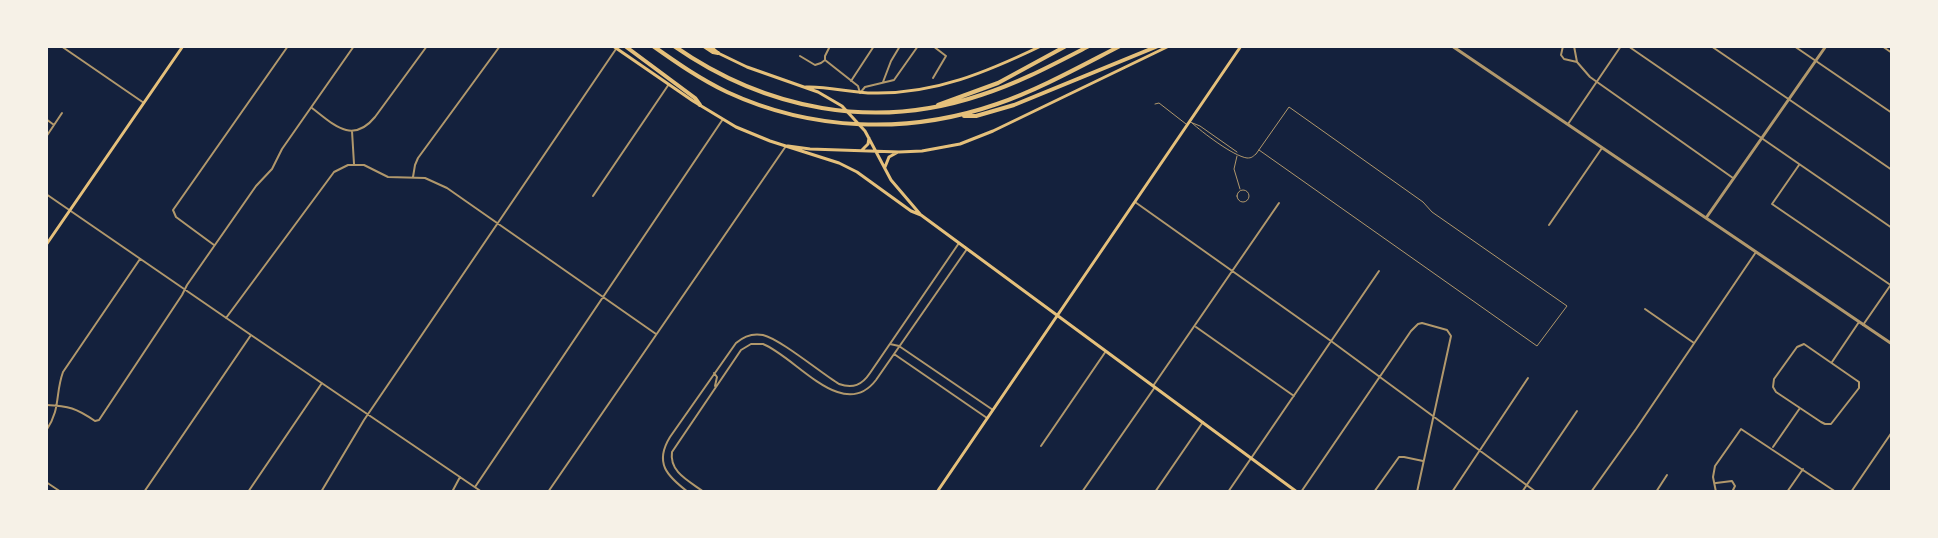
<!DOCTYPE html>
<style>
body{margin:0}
#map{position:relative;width:1938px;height:538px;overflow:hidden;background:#14213d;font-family:Signika,sans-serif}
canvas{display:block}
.frame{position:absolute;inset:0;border:48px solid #f6f1e7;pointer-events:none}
</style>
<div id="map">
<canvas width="1938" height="538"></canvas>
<div class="frame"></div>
</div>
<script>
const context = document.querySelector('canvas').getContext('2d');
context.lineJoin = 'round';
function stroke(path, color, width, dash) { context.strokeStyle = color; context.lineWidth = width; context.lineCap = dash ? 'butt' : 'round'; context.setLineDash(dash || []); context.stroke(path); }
stroke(new Path2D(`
 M1155,104L1159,103L1186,124
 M1190,122L1200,126L1237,152
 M1192,123C1202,132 1233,156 1247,158C1252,158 1252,157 1256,154L1289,107L1423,202L1432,212L1567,306L1537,346L1259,150
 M1237,156L1234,169L1240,189
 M1237 196a6 6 0 1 1 12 0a6 6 0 1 1-12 0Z`), '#b1986c', 1);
stroke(new Path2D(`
 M61,46L144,103
 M830,46L825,56V60L858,86L860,93L865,87L894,80L918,46
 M1007,46L1008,47
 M1563,46L1561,55L1564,59L1577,62
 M1574,46L1577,62L1590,77L1733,178
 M1628,46L1892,228
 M1711,46L1892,170
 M1794,46L1892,113
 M1882,46L1892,53
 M800,56L815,65L821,63L825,60
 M933,78L946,56L933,46
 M851,81L874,46
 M883,82L891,61L900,46
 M312,108C333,124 352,145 375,117L427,46
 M46,119L54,125
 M1568,124L1621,46
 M352,131L354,164
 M46,137L62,113
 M1799,165L1772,204L1892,286
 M413,177L415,165L418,158L500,46
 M46,194L251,335L482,492
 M593,196L669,84
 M1135,202L1331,341L1536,492
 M1549,225L1602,148
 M214,245L176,217L173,210L288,46
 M1645,309L1694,343
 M226,318L334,172L348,165H364L388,177L425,178L447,188L656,334
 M1863,325L1892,283
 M1196,327L1294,396
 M890,344L899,346L993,410
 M1804,344L1859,382V388L1831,424H1825L1821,422L1776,392L1773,387L1774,379L1797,347Z
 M894,354L987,418
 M1832,362L1859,322
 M714,373L717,377L715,386
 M1153,386L1279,203
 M46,405C69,406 76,408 95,421L99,420L182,295L187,285L256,186L272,169L282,149L354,46
 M46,431C61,409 55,394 63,372L140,259
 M1041,446L1106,351
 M1773,447L1800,408
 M46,482L61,492
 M1716,483L1732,481L1735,486L1732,492
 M475,487L723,119
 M144,492L251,335
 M248,492L322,383
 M321,492L364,420L616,49
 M452,492L460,477
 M548,492L786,146
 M688,492C667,476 654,463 670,437L736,343C744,336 753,333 763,335C780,339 821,373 839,384C853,389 862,385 870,373L959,243
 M704,492C689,481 669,472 672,452L741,350L751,344H763C796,357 843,423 876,380L967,249
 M1082,492L1155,387
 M1155,492L1203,422
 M1228,492L1379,271
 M1301,492L1411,331L1418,324L1422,323L1447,330L1451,336L1417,492
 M1374,492L1399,457H1404L1423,461
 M1452,492L1528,378
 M1522,492L1577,411
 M1591,492L1636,429L1756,252
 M1656,492L1667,475
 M1716,492L1713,477L1715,466L1741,429L1836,492
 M1787,492L1803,469
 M1851,492L1892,432`), '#b1986c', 2);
stroke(new Path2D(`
 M1452,46L1892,344
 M1706,218L1826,46`), '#b1986c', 3);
stroke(new Path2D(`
 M613,46L693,101L736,127L770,141L839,163L857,172L911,211L921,215L1297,492
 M710,46L718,53L747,67L818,92L842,106L865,131L891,180L920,214
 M806,87C828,86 851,93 874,93C935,94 987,72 1041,46
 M788,146L810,149L899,152L922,151L960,144L993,131L1169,46
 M862,150L868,144L869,138
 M885,167L889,157L898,152
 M46,245L183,46
 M937,492L1241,46`), '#e5c07b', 3);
stroke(new Path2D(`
 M625,46L695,98L700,105
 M653,46C677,63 700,79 727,92C811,131 908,135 997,104C1038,90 1081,66 1120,46
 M674,46C766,110 874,131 981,95C1019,83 1054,64 1089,46
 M704,46L713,52L718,53
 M938,105L998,83L1066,46
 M964,116H976L1014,105L1158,46`), '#e5c07b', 4);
</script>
